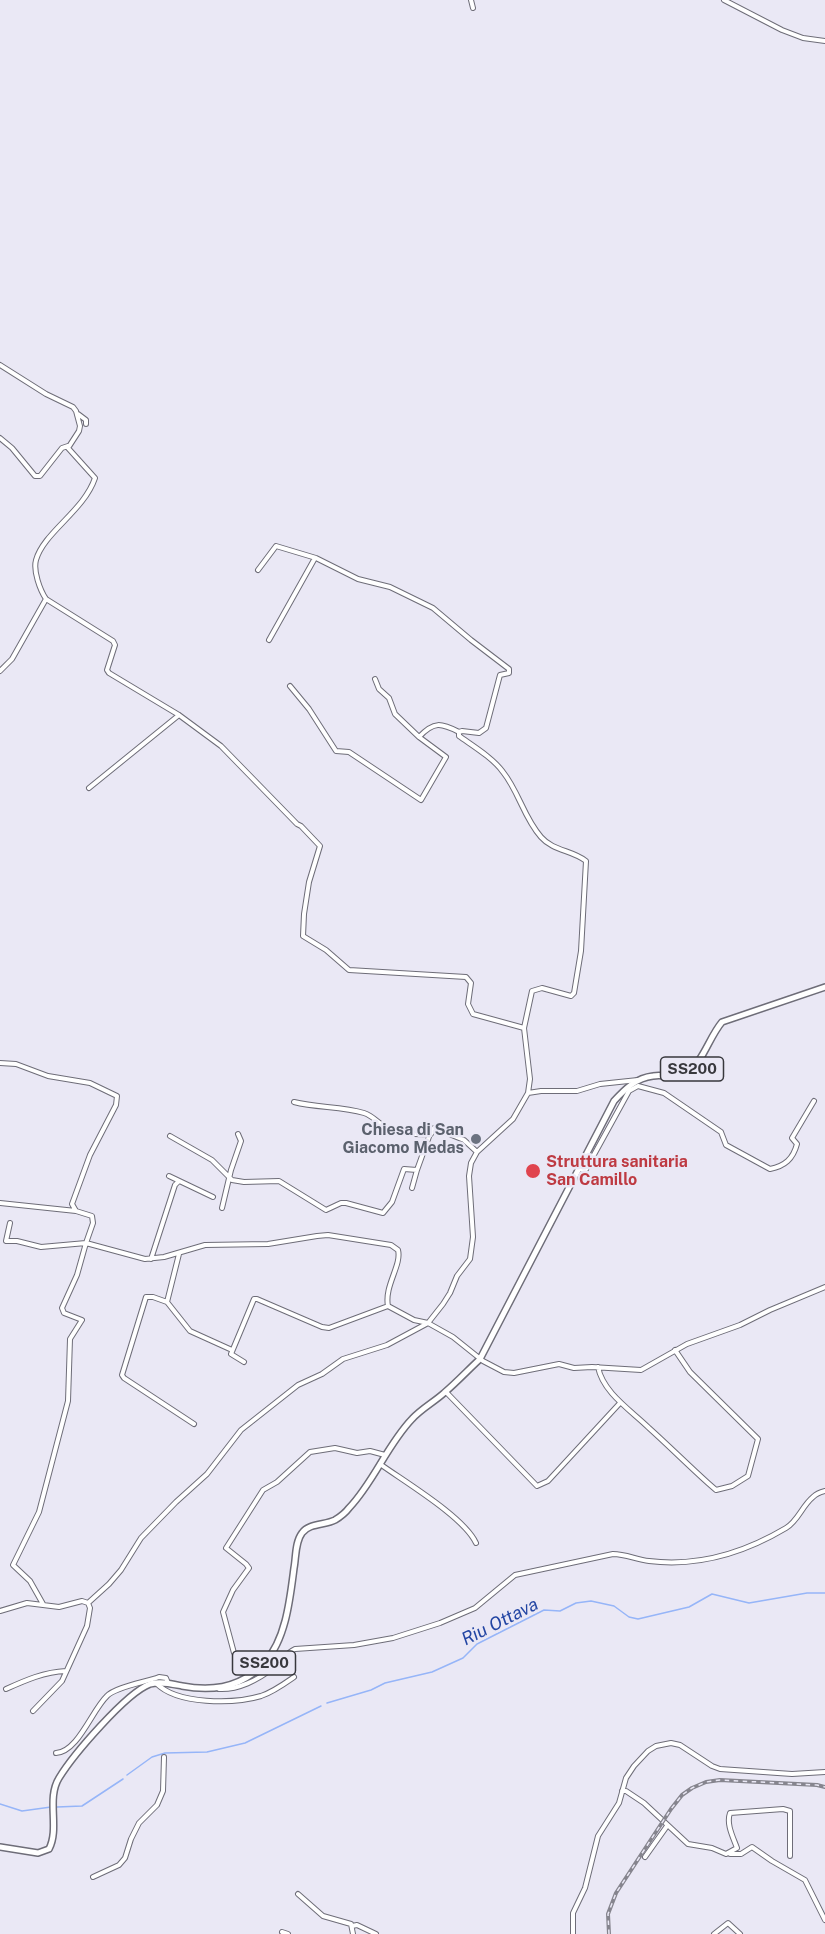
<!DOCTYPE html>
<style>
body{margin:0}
canvas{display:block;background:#eae8f5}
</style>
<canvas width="825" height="1934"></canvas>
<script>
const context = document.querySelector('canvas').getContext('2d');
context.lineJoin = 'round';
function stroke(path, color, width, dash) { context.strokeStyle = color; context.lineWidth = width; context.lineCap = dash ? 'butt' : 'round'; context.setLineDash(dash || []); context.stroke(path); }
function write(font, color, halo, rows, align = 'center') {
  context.font = font + ' "Public Sans",sans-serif'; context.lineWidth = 5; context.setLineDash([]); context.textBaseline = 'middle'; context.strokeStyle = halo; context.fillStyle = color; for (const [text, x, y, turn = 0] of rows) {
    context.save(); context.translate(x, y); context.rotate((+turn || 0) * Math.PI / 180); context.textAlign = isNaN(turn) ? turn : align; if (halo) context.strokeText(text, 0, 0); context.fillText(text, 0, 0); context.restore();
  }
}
stroke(new Path2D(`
 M327,1703L371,1690L385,1683L432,1672L463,1658L477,1644L544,1610L560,1611L576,1603L591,1601L614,1606L629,1617L638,1619L689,1607L712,1594L749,1603L807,1593H825
 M127,1775L152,1757L165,1753L207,1752L245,1743L321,1706
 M0,1804L22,1811L51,1807
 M57,1807L82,1806L123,1779`), '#96b5f8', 1.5);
const street = new Path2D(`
 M471,0L473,8
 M724,0L782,30L803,38L825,41
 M0,365L46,394L73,407L76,411L80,426L79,431L68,448L95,478C84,511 44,532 36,560C33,571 40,590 46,599L113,641L115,645L107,670L109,673L179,715L221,746L297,824L301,826L320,846L309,882L304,914L303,936L326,950L349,970L466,977L471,983L468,1004L473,1014L524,1028
 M78,414L86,420V424
 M0,438L12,448L35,476H40L62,448L68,446
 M269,640L315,558
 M0,671L12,659L46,599
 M375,679L379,689L389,698L395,714L419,737
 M290,686L309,709L336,751L349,752L421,800L446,757L419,737C434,721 441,723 459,732
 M89,788L179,715
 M0,1063L16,1064L48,1076L90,1083L117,1096L116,1105L90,1155L72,1204L76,1211L92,1216L93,1223L86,1243L145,1259L164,1257L205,1245L268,1244L317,1236L328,1235L391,1245L398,1250C402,1265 384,1286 388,1306
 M528,1093L541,1091H577L600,1084L638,1080
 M294,1102C317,1108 342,1106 364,1113C373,1116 377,1122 384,1126C395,1134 418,1135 431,1134L434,1128L464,1140L477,1152
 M170,1136L212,1160L232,1180L244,1182L279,1181L326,1210L341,1203H346L383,1213L392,1202L404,1169L417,1170L412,1188
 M580,1169L585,1171L629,1091L638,1086L664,1093L721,1132L726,1145L770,1169C785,1166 793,1159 797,1144L792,1138L814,1101
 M417,1170L430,1134
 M169,1176L213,1197
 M0,1203L76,1211
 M222,1208L231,1170L241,1141L238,1134
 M10,1223L6,1241H17L41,1247L86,1243L77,1275L62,1308L64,1313L82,1320L70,1339L68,1401L39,1512L13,1565L30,1581L43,1604
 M179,1254L167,1302L190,1331L232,1350
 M151,1259L175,1185L179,1181
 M167,1302L153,1297H146L122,1375L124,1378L194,1424
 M388,1306L414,1320L428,1323L453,1337L483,1361L504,1372L514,1373L559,1364L574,1368L592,1367L641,1370L687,1344L740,1325L770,1310L825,1287
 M244,1362L231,1354L254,1299H257L322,1327L329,1328L388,1306
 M598,1367C603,1393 632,1411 649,1428C669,1446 688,1465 708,1483L716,1490L732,1486L748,1476L758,1439L690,1372L675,1350
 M446,1392L537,1486L548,1481L620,1403
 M380,1464C405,1482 464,1517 476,1543
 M88,1603L109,1584L121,1570L141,1538L176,1502L207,1474L241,1430L298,1385L322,1374L343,1359L387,1345L428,1323L443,1304L450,1293L457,1276L470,1259L473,1237L469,1176L471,1163L477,1152L513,1119L528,1093L530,1079L524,1028L532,991L542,988L571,996L574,993L581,951L586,861C572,850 553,851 541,837C524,818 519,792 503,772C493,758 473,746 459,736V732L462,731L479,733L486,728L500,675L509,673V669L471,640L433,608L390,587L358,579L316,558L276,546L258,570
 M0,1611L27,1603L59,1607L82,1601L88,1603
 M234,1653L223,1612L233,1590L249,1568L246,1564L226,1548L263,1490L277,1482L310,1452L335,1448L357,1453L370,1451L385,1455
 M156,1683C177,1705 234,1704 261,1696C273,1692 284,1684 294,1677
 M6,1689C26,1680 44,1672 66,1671
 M219,1689C238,1690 258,1680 273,1668C281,1662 286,1653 295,1649L354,1645L393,1638L440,1623L475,1608L515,1575L613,1554C626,1554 637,1560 649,1561C698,1567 744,1553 786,1528C798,1521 802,1506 813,1497C816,1494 821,1492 825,1491
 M33,1711L62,1681L87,1626L90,1608L88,1603
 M56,1753C78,1752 92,1710 107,1696C115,1687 146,1682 159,1677L166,1678L168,1683
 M622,1791H626L644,1803L688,1844L712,1848L726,1854L737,1848C733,1837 726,1824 730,1813L783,1809L790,1811V1856
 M730,1854H741L752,1847L772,1861L805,1880L825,1920
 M645,1857L667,1826
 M93,1877L119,1865L125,1858L131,1839L139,1823L157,1805L163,1791L164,1757
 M298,1894L323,1916L351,1924L353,1934
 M352,1926L357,1925L376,1934
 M282,1932L288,1934
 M573,1934V1913L585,1888L598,1836L619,1803L626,1778L634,1766L648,1751L656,1746L671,1743L680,1745L712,1766L720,1769L792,1774L825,1772
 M714,1934L728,1923L740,1934`);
const primary = new Path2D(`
 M0,1847L38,1853L49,1849C60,1828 46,1799 59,1778C73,1755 126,1693 150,1684C160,1681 172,1684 182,1686C213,1692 243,1687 265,1662C286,1639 290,1599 294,1568C296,1558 295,1542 302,1533C309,1523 326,1525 335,1520C340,1517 346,1512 349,1508C374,1482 387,1445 412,1419C421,1409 434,1402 444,1393C457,1382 468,1370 480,1359L614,1101C625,1089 636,1078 653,1076C665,1074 678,1080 689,1072C703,1061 710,1036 722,1022L825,987`);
stroke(street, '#6e6d78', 6);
stroke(primary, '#6e6d78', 8);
stroke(street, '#fff', 4);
stroke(primary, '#fff', 5);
const rail = new Path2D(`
 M609,1934L608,1914L616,1893L671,1809L682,1795L692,1788L706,1782L720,1780L817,1785L825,1787`);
stroke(rail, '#86858e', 4);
stroke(rail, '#eae8f5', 1.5, [4.5]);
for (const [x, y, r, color] of [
 [476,1139,6,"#6b7280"],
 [533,1171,8,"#e0444e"]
]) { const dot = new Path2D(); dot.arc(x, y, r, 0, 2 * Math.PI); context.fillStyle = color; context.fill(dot); stroke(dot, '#eae8f5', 2); }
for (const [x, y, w] of [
 [692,1069,63],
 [264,1663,63]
]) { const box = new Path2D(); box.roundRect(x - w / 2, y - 12, w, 24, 4.5); context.fillStyle = '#eae8f5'; context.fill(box); stroke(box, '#38383d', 1.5); }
write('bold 15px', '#38383d', null, [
 ["SS200",692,1069],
 ["SS200",264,1663]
]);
write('bold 16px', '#5b616d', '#eae8f5', [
 ["Chiesa di San",464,1130],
 ["Giacomo Medas",464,1148]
], 'right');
write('bold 16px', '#be3a42', '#eae8f5', [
 ["Struttura sanitaria",546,1162],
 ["San Camillo",546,1180]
], 'left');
write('italic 18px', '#2245a3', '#eae8f5', [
 ["Riu Ottava",500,1622,-27]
]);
</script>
